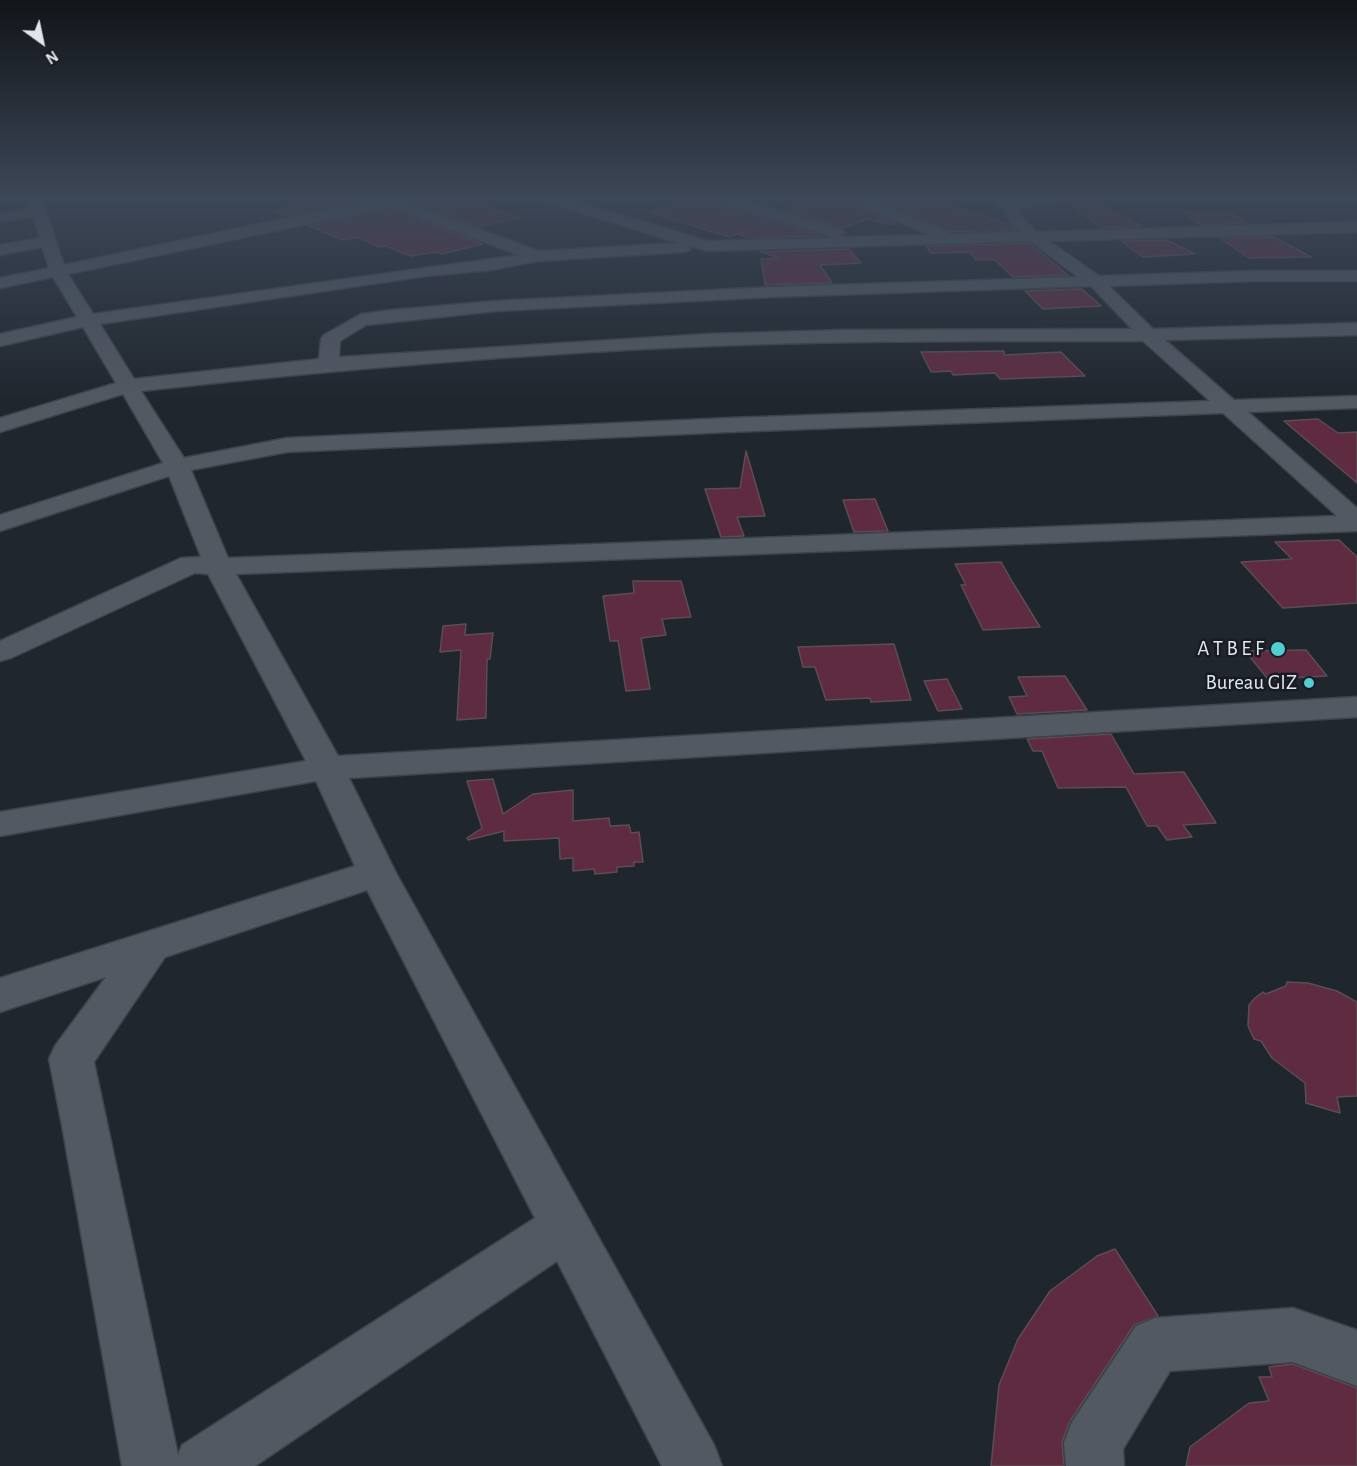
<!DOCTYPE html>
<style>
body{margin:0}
#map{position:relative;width:1357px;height:1466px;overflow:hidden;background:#20262e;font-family:"Alegreya Sans",sans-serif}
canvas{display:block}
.north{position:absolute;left:12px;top:12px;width:60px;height:60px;-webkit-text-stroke:4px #171c24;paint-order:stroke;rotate:147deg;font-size:16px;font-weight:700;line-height:24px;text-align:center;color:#e2e6eb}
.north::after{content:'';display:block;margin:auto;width:21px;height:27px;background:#e2e6eb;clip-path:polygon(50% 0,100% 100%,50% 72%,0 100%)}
</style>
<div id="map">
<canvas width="1357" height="1466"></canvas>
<div class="north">N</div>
</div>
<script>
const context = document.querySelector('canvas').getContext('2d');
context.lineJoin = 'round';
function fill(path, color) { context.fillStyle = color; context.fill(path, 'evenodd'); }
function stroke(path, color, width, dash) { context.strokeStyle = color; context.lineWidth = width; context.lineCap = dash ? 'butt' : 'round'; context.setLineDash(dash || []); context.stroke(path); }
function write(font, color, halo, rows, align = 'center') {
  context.font = font + ' "Alegreya Sans",sans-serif'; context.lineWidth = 5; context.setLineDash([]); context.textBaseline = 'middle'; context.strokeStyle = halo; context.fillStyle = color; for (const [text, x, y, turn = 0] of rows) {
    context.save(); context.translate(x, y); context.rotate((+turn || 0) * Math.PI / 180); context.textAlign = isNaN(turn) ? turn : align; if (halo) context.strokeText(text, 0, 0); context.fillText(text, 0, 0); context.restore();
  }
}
const building = new Path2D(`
 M325,199H363L284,216L270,211Z
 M415,199H467L519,218L478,227L412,202Z
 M699,199L713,200L716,204L823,236L749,238L738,234L729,237L648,212Z
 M872,199H929L1011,225L1016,230L951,232Z
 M1089,199L1142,226L1102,228L1064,200Z
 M814,201L832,206L848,203L896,223L890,225L868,219L843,228L783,210Z
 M390,209L483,244L442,254L437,252L411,256L385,246L379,247L358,237L343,240L309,226Z
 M1183,212H1230L1248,223L1200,225Z
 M1274,237L1311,257L1249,258L1220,238Z
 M1167,240L1195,254L1143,257L1121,241Z
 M1029,243L1068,275L1013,277L995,260H976L970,252L931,253L926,246Z
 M849,249L861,263L820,265L832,283L765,285L761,259L780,258L760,252Z
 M1082,289L1101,306L1043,309L1025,291Z
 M1004,351V355L1061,352L1085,376L1000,379L995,373L953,375L951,371L931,372L921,352Z
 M1318,419L1338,433L1357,432V483L1284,421Z
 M746,451L765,516L737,517L744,536L721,537L705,489L740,488Z
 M875,499L888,531L854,532L843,500Z
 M1339,540L1357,557V603L1283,608L1241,562L1292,559L1275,542Z
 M1001,562L1013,583L1040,627L983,630L961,585H966L955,564Z
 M633,581H681L691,617L662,619L666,635L641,638L650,689L626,691L618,641H610L603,596L634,593Z
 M466,624L465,635L493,633L490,659H487L486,718L457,720L461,650L440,652L443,626Z
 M894,644L911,700L871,702L870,698L826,700L815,667H803L798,647Z
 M1306,650L1327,676L1268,679L1245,651Z
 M1065,676L1087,710L1017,714L1009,697L1027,696L1018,677Z
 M947,679L962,709L938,711L924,681Z
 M1111,734L1134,774L1184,772L1216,823L1183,825L1192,837L1167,840L1157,826H1147L1126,787L1058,788L1042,751H1033L1027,739Z
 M493,779L503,814L533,794L573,790V821L609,818L610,826L629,825L631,833L639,832L643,862H634V866L617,867V872L595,874L594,869L573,871V858L560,859L559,838L504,841V831L468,840L467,838L482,828L467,781Z
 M1287,982L1308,983L1337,991L1357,1002V1096L1337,1097L1340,1113L1306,1103L1305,1083L1272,1058L1261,1041L1254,1039L1248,1026L1249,1005L1255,998L1263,992L1266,994L1286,986Z
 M1115,1249L1158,1316L1134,1325L1070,1421L1062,1442L1064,1466H991L999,1385L1018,1339L1050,1291L1097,1256Z
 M1293,1364L1357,1388V1466H1186L1190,1447L1249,1403L1269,1401L1259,1377H1272L1269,1367Z`);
fill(building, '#5f2b40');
stroke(building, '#5b4e52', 1.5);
const minor = new Path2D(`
 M28,199H42L64,265L376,199H413L407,203L539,251L679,243L546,202L544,199H567L708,241L837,238L717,202L715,199H739L842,230L845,233L838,237L930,235L844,199H865L947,231L950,234L1021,232L1011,222L1003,208L992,199H1059L1052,203L1018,208L1022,217L1037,232L1357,222V232L1049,241L1099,276L1251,271H1357V281H1251L1109,286L1153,329L1357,323V335L1165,340L1234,400L1357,396V408L1248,412L1357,508V531L236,574L338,756L1357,697V717L349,778L396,873L714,1445L722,1466H662L557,1261L255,1466H122L63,1131L49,1059L55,1046L106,977L0,1012V978L355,866L316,781L0,836V812L306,761L208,574L195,573L11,658L0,661V641L181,558L201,557L169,476L0,531V515L163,463L123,394L0,432V418L116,383L83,327L0,346V334L77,317L53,277L0,288V278L49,268L42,247L0,255V245L40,238L33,216L0,222V214L31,208ZM390,207L519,255L93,314L68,274ZM1030,241L1078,277L772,287L496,301L391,310L361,314L324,335L321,339L319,359L134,379L100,324L426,276L492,270L537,261L684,252L690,250L691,246L707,251ZM1091,286L1132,329L843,330L708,334L339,357L340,341L366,325L496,311L772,297ZM1143,341L1210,401L730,418L287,438L184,458L141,391C330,370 520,354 709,346C854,340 999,341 1143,341ZM1223,413L1337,516L228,558L191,470L287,452L730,432ZM367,890L535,1218L182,1445L178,1455L94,1062L165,957Z
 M1293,1308L1357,1330V1386L1293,1362L1170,1371L1123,1449L1124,1466H1066L1064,1443L1072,1422L1136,1326L1155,1318Z`);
stroke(minor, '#3e4349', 3);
stroke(new Path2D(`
 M1081,199L1103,213`), '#61676e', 1.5, [1.5, 2]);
fill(minor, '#535963');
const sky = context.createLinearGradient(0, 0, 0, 405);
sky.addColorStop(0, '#121519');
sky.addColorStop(0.49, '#3c4757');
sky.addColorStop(1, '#3c475700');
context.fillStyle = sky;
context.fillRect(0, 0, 1357, 405);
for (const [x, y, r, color] of [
 [1278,649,8,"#52cdd0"],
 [1309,683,6,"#52cdd0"]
]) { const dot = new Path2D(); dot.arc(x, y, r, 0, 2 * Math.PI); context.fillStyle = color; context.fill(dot); stroke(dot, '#171c24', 2); }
write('21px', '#e2e6eb', '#171c24', [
 ["A T B E F",1264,649],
 ["Bureau GIZ",1297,683]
], 'right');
</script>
